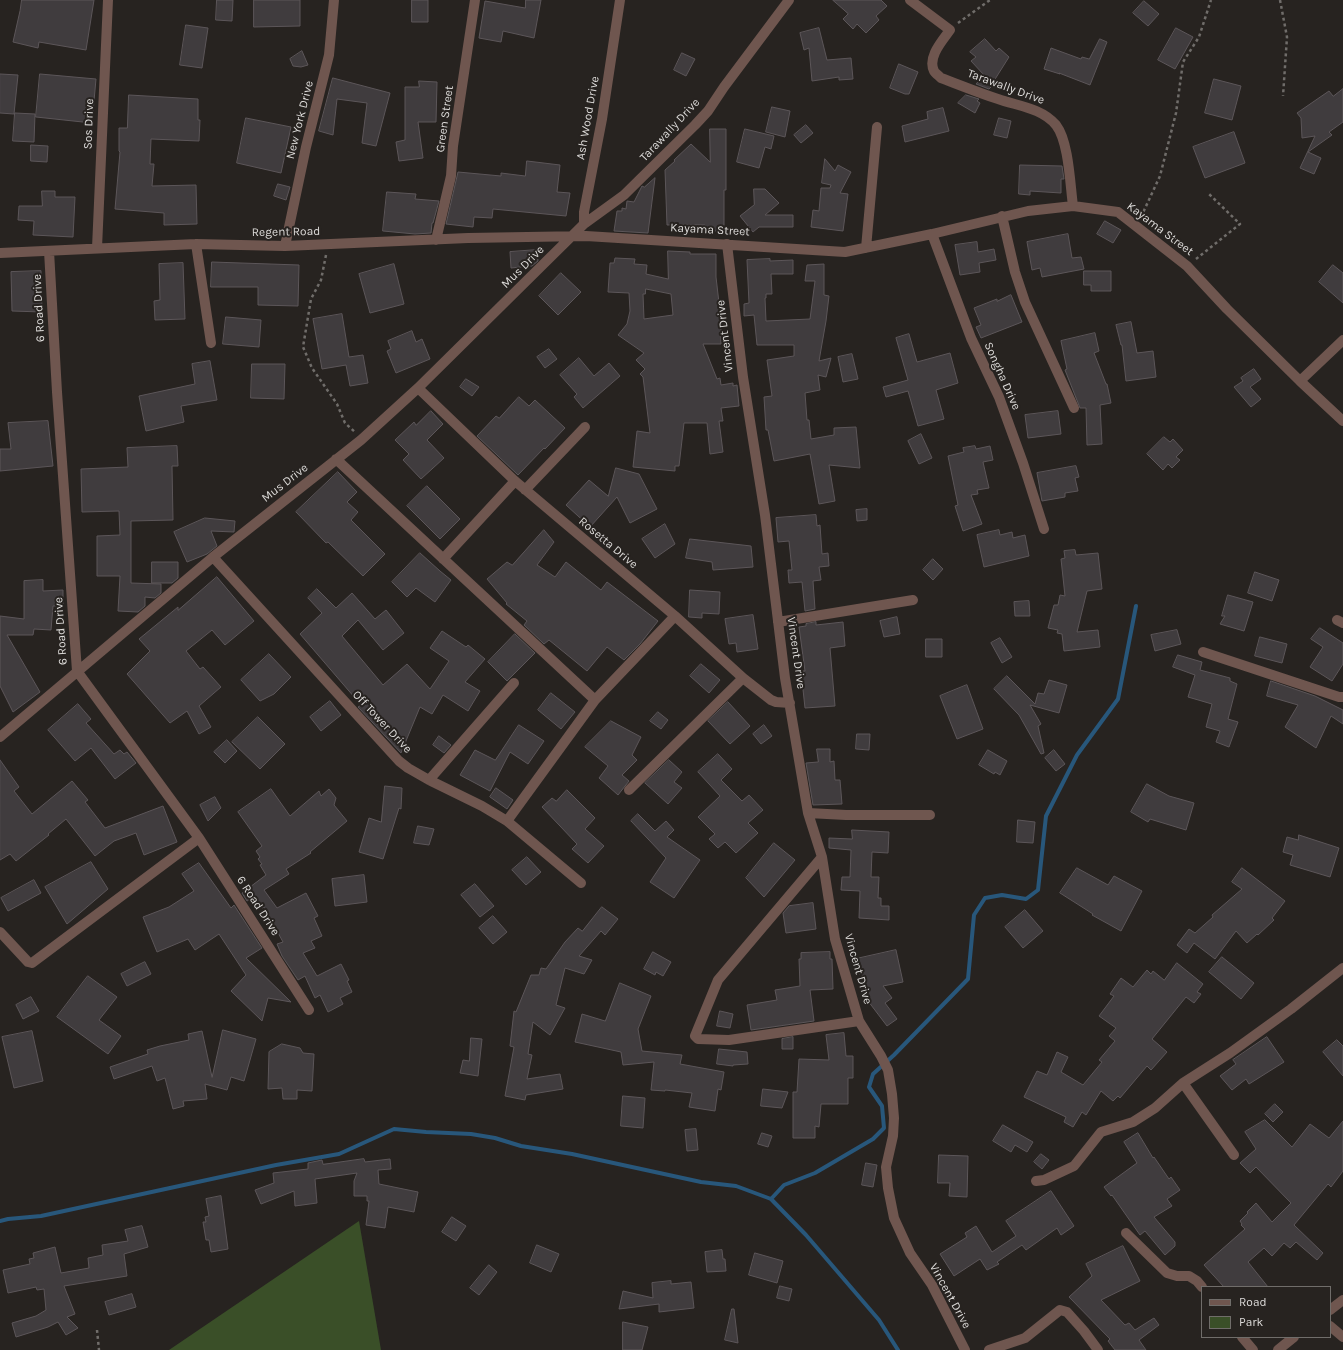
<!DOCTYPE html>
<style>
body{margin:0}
#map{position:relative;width:1343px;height:1350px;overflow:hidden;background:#272320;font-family:Karla,sans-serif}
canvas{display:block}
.legend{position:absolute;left:1201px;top:1286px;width:130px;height:52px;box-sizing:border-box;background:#272320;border:1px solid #706d6a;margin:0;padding:5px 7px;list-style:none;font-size:12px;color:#dddbd9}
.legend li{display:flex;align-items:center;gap:8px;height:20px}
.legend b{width:20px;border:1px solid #706d6a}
</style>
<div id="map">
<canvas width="1343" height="1350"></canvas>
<ul class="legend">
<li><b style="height:5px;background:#6f564f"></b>Road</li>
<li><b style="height:11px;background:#3a4f28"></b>Park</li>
</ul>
</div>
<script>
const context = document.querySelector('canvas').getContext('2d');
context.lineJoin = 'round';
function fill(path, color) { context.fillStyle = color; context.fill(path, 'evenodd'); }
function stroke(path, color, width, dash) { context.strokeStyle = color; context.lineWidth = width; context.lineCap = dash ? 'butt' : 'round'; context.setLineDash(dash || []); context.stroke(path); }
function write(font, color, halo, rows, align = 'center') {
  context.font = font + ' Karla,sans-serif'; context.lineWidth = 4; context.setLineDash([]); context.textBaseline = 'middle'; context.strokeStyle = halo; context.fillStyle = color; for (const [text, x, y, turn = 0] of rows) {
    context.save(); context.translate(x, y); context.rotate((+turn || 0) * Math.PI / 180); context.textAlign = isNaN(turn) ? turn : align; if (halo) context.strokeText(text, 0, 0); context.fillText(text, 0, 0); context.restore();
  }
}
fill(new Path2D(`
 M359,1221L381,1350H169Z`), '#3a4f28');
stroke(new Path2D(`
 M771,1199L784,1185L815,1173L873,1139L884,1128L882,1106L869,1087L873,1074L894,1055L968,979L974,915L985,898L1002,895L1026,899L1038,890L1046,816L1077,755L1118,699L1136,606
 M0,1221L8,1219L41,1216L276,1165L339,1154L394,1129L426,1132L471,1134L495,1138L521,1146L572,1154L701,1182L736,1186L771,1199L806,1235L879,1320L898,1350`), '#28577b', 4);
const building = new Path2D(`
 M22,0H94L86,50L39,42L38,48L13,42L20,11Z
 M217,0H233L232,21L216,20Z
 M254,0H300V26L254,27Z
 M412,0H428V22H412Z
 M526,0H541L534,38L503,31L501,42L479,38L485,1L525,8Z
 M833,0H881L887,6L876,16L879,20L866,33L857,24L853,29L843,19L848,14Z
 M1144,1L1159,14L1148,26L1133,13Z
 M186,25L208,28L202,68L180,65Z
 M819,28L827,60L851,58L853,79L839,80V77L812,81L809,48L804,50L800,33Z
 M1176,28L1193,37L1175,69L1158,60Z
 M985,39L996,51L999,48L1009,57L992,84L989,86L991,87L989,89L976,84L984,75L971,61L976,57L970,52Z
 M1100,39L1107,42L1090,85L1059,73L1060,74L1044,69L1051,48L1081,59L1082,57L1089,59Z
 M302,51L308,65L301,67L293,66L290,59Z
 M682,53L695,59L686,76L674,70Z
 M899,64L918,72L909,94H905L890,88Z
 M0,74L18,75L14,114L0,113Z
 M40,74L96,79L92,123L36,117Z
 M333,78L390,93L376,146L362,143L367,103L337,99L333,135L319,131Z
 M1214,79L1241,86L1232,120L1205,113Z
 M419,81L437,82L436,122H418L423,158L399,161L396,142L405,140V87H419Z
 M1343,89V122L1329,132L1332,135L1308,152L1321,158L1314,174L1300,168L1315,136L1302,138L1301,118L1297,113L1329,91L1333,96Z
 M129,95L198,99V120H200L199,141L151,139L150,164H154L152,186L196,185L197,224L164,225V213L115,209L120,152L119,151V128H127Z
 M966,95L979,99L977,101L980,103L975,113L958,103Z
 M772,107L790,111L785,137L766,132Z
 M943,108L949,131L905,142L902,126L928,119L927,112Z
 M15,113L35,114L34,142L13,141Z
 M246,118L291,127L281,173L237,163Z
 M999,118L1011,121L1007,138L994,135Z
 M806,125L813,133L801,143L794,135Z
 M710,129H726V190H724V231H705V225H667L665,170L675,161L674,160L691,144L710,162Z
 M745,129L774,136L771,149L765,147L759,168L737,162Z
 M1234,132L1245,163L1205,178L1193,147Z
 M31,145L48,146L47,162L31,161Z
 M825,159L835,171L838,165L851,172L840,193L848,194L843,231L811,227L813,210L819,211L821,188H830L831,185L822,183Z
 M527,161L560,165L557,192L570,193L566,216L493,209L492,218L474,217L473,227L446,224L458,172L501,176V173L525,176Z
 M1020,165L1062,166L1064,179H1061V193L1030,191V195L1019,194Z
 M655,178L648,233L614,231L617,211H622V208L626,209L627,201L634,202L642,186L644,187Z
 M278,184L290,187L286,200L274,196Z
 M754,189H765L779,203L765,215H793V227H759L753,232L740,216L754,205Z
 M42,191H55V197H75L73,237L33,235L34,221L18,220L19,206H42Z
 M387,192L416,194L415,199L439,201L433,223H432L431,233L415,234L383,231Z
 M1105,221L1121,230L1113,243L1097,234Z
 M1068,234L1072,258L1081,257L1084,269L1042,277L1040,268L1032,270L1027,242Z
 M977,242L978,252L994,249L996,260L979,263L980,272L960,275L955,245Z
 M537,250L538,261L532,266L511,268L510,252Z
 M668,251L690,252V254H716V277L721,320V344H703L717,379L720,378L721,385L733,383V386L737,385L739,406L721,408L723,421H719L723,452L710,454L707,423H684L679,466H675V471L633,467L637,431L650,433L643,377L640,374L645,369L636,360L644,353L618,335L627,324L630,311L629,293L608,292L610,263H614L615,258L635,259L634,264L647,265L646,274L668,279ZM646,289L671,294L673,315L644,319L643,294H645Z
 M770,259V261L793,260V274H771L772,294H766V298H765L766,321L810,319L815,281H805L807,265L824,264V295L829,296L826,321L819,361L831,358L826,377L818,375L820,390L805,393L807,420H809L811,439L834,435V428L856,427L860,468L829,465L835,501L819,504L810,454L774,461L768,430H766L764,397L772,396L767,360L794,356V345H757L754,315L744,316V304L749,303L747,260Z
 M212,262L299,265L298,306L258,305V287H211Z
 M183,263L185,319L155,320L154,301L160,300L159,264Z
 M394,264L404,304L370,313L359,274Z
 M1333,265L1343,273V303L1319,282Z
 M41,271L42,312L12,311L11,272Z
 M1084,271H1111V291H1091V285H1084Z
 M561,273L581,292L558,315L539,296Z
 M1011,295L1022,322L981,338L976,327L981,325L974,308L997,299V301Z
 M342,314L349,357L363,355L368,383L350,386L346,365L322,369L313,319Z
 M226,317L261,320L259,347L223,344Z
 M1131,322L1137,353L1153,351L1156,377L1126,381L1122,345H1121L1116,325Z
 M412,331L416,342L422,339L430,359L396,373L387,351L391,349L388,341Z
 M1095,333L1099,351L1094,353L1106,384H1107L1111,403L1100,405L1102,444L1087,445L1086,408H1080L1065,370L1067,369L1061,341Z
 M909,334L917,362L950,353L958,383L936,390L944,419L918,426L908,391L886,397L883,387L908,380L896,338Z
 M549,349L557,359L545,368L537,357Z
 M852,354L858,379L843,382L838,357Z
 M579,358L594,376L609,363L620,376L583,408L574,397L577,394L560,375Z
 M210,361L217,400L181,406L184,422L146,431L139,396L195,384L192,364Z
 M252,364H285L284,399L251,398Z
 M1254,369L1261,379L1250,387L1261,399L1251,407L1234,387L1243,381L1241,378Z
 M466,379L479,387L472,396L460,387Z
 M519,397L529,406L535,400L565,428L545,449L544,448L518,475L477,436L496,416L499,418Z
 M431,411L443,424L427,440L444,458L421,479L403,460L409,454L395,440L414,422L416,425Z
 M1058,411L1061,434L1028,438L1025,415Z
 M48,421L53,466L0,471V449H11L8,423Z
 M921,434L932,458L919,464L908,441Z
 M1164,437L1170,442L1173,439L1183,450L1176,457L1180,460L1172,468L1168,464L1163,470L1147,454Z
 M177,446L178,466H172L173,520L131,521V583L161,584V593L155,598L145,597V606L138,612L118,611L120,576H97V536L120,535L119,511L82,512L81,469L128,467L127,448Z
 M975,446L976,449L990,446L993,460L983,462L989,488L977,490L978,494L971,495L982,524L963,531L955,506L958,505L948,456L964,452L963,448Z
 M1076,466L1079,477L1075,478L1078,491L1065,493V497L1042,501L1037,473Z
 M616,468L639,474L657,509L630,523L617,497L590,527L566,505L589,480L608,496Z
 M338,472L357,492L347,502L358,512L351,520L385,554L363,576L328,542L326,543L296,512Z
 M427,486L460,519L440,539L407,506Z
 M867,509V520L857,521L856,510Z
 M816,515L817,526L820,525L822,554L828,553L829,566L819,567L821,580L813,581L815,609L805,611L802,582L789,583L788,570H792L789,541L778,542L776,518Z
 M205,518L235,521L234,532L211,531L217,546L207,554L187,562L174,532Z
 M665,524L675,544L655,558L642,539Z
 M544,530L554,542L537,565L555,577L566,562L601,590L607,582L658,621L640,644L624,660L607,647L587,671L549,640L544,644L524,625L527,621L506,604L507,603L487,579L507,562L512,565Z
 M999,530L1000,535L1012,532L1013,538L1025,535L1029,556L984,567L977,535Z
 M690,539L751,546L753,567L713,570L712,562L686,558Z
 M1075,550L1076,555L1098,553L1102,589L1087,591L1077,632L1098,630L1100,647L1064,651L1062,634L1057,633L1058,630L1048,628L1054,605H1058L1060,595L1065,596L1061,559L1065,558L1064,551Z
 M420,553L440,571L451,580L435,602L416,588L407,597L392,582Z
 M933,559L943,569L933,580L923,570Z
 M152,562H178V578L172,583H152Z
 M1255,572L1279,580L1272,601L1248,593Z
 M217,577L254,621L225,645L212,630L186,651L200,669L203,667L221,687L199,706L211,727L199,734L187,711L170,723L127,674L150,651L139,639L178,607V610Z
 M43,580V591L63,590V606H53L51,630L34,629L33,635H7L40,692L13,712L0,686V616L24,619V581Z
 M317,589L336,608L352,593L375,619L386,610L404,633L383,650L358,620L342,636L383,685L407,664L430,689L449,661L430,648L442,631L466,647L468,645L485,659L465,682L480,691L468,711L443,695L432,714L420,707L401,753L358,707L361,705L300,634L322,613L308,598Z
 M690,590L720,592L719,614L702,613V618L689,617Z
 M1228,595L1253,602L1244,631L1220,624L1225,616H1222Z
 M1029,601L1030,616H1015L1014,602Z
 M753,615L758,649L737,652L736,643L729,644L725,619Z
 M897,617L900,634L884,637L880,621Z
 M816,622V625L843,622L845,646L830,648L835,706L805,708L801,671H805L799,627L806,626V624Z
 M1320,628L1343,643V664L1332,681L1310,667L1323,647L1311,639Z
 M1177,630L1181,644L1155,651L1151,635Z
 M515,634L535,653L507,681L488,662Z
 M1260,637L1287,644L1282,663L1255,656Z
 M1000,638L1012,657L1002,663L991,643Z
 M926,639H942V657H926Z
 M269,654L291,677L274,694L260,701L241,680Z
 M1178,655L1202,662L1200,670L1230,678V681L1237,684L1228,719L1238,722L1229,747L1216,742L1220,731L1206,727L1212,704L1188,697L1195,675L1173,667Z
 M701,664L720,680L709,693L690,676Z
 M1007,676L1035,704L1038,693L1044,694L1049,680L1067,685L1059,713L1030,705L1041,724L1038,726L1044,753L1041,754L1019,715L994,689Z
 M1271,681L1315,696L1343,710V724L1331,716L1316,748L1285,727L1298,705L1267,696Z
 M967,685L983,729L957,739L940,696Z
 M551,693L575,712L561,729L538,710Z
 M330,701L341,715L321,731L310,717Z
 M728,702L750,726L730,744L708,721Z
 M78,704L91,719L86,723L114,754L120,750L124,754L127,752L136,763L115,779L91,748L75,761L48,730Z
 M658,712L668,720L661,729L650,721Z
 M258,717L285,744L260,769L232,742Z
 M611,721L641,737L632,755L637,760L622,775L629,781L618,795L599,778L608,766L585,747Z
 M519,725L544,741L528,764L510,752L490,791L460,775L475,750L495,760Z
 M764,725L772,736L761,744L753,734Z
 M857,734H870L869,750L856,749Z
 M439,736L451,745L444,753L433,745Z
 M227,740L237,751L225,763L214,752Z
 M817,749H830V762L834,761L835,780H840L842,804L813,805L806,763L818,762Z
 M988,750L1007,761L1000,775L995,772L994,774L979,765Z
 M1054,750L1065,764L1056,771L1045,758Z
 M718,754L732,769L721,780L742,801L749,795L763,810L748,823L758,833L736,853L725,842L718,848L709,839L715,834L698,817L720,796L698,772Z
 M0,760L19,787L14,791L32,814L72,781L88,800L85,802L105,828L163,806L177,842L144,855L136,833L114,841L95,856L66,819L48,834L49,835L16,861L10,854L0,860Z
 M669,760L682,772L674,782L682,788L668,804L645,783Z
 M1147,784L1169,796L1194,803L1186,830L1150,819L1148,822L1131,812Z
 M385,786L402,788L401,809L399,808L383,859L359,852L369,818L381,822Z
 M496,788L513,800L507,809L490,797Z
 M271,789L290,816L319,791L321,796L329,789L336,798L334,805L347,821L310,852L311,853L286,869L289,874L264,890L277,908L306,893L318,916L314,918L322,936L311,941L315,948L303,953L317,976L341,964L349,980L347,981L352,992L340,998L343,1004L328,1012L320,995L315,998L305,976L298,980L282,956L277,944L283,942L264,907L262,908L254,897L247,901L242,893L266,875L260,865L262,864L258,859L260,857L256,851L262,846L238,812Z
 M567,790L595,818L585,829L604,846L588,863L572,849L577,844L542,807L552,798L556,801Z
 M215,797L221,808L208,821L200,805Z
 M638,814L655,831L666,821L674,830L667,837L700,860L674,898L650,882L666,858L631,821Z
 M1018,820L1035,822L1033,843L1017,842Z
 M418,826L434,829L429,845L414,843Z
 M852,830L889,832L888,853L872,852L871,877H879L878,898H881V906H889V920L859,918L860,891L841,890L842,877H850L851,850L829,848V838L852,839Z
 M1299,835L1339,848L1330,877L1290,865L1293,855L1283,852L1287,837L1298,840Z
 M774,843L795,860L764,897L746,878Z
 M527,857L541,872L526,885L512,870Z
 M91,862L108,889L67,924L45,887Z
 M199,863L231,908L234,905L262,948L246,958L291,1002L268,998L262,1021L231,991L246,975L219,934L195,950L188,939L157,952L143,917L169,907L194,891L182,874Z
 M1077,868L1108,885L1114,876L1142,891L1121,931L1092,915L1093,914L1060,893Z
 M1242,868L1285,901L1272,918L1274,920L1258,935L1257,934L1247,943L1236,931L1215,959L1194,943L1187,953L1177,945L1189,929L1195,933L1213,917L1212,915L1242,889L1232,882Z
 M364,875L367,902L335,906L332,879Z
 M34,880L41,893L8,911L1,898Z
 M475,884L494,906L480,917L461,895Z
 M813,903L816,929L786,933L783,913L789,906Z
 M602,907L618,919L605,935L601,931L579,956L592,960L584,974L565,968L556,1005L565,1008L550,1035L533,1022L528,1054L532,1055L527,1079L560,1074L563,1089L526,1095L525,1100L505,1096L514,1047L510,1046L514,1011L516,1012L531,975H539L541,968L546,969L565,942L578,928L582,931Z
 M1025,910L1043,931L1023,948L1005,927Z
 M493,916L507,932L493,944L479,928Z
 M896,950L903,982L883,986L892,998L885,1003L897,1019L887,1026L868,1001L862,974H859L856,959Z
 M653,952L671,962L663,976L656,972L655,975L644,969Z
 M830,952V959H832L833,989L810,990L814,1021L751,1030L747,1005L777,1000L775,990L800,986L799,959H801V953Z
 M1222,957L1254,983L1241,999L1209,972Z
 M145,962L151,974L127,986L121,974Z
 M1177,963L1203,984L1197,992L1201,994L1194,1003L1186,997L1152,1039L1167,1052L1151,1070L1147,1066L1120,1098L1118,1096L1113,1101L1101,1091L1086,1115L1082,1112L1073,1127L1064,1122L1066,1117L1024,1097L1037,1071L1047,1075L1057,1052L1068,1057L1061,1072L1083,1085L1102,1062L1099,1060L1115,1041L1109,1036L1116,1028L1099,1016L1114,996L1110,994L1121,978L1133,987L1147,970L1151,974L1153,971L1164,980Z
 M88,976L117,997L99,1020L121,1036L108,1054L57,1017Z
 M620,983L651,996L638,1029L642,1051L682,1055L680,1064L724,1072L721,1090L718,1089L715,1111L689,1107L692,1093L665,1090V1091L651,1090L654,1062L623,1065L621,1052L575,1042L582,1014L605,1021Z
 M31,997L39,1011L23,1019L16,1005Z
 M720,1011L733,1014L730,1028L717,1026Z
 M223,1030L256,1039L244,1081L231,1077L227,1090L205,1084L207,1099L183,1101L184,1106L173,1109L165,1078L157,1081L152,1066L114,1079L110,1067L148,1054L147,1050L160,1046L189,1040L188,1034L202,1031L212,1077Z
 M32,1031L43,1081L14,1088L2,1037Z
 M844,1033L846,1056H853V1078H848V1104H821L819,1127L815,1126V1138H793V1092H797L799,1059L829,1060L826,1035Z
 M793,1037V1049H782V1039Z
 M1267,1037L1284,1062L1249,1084L1246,1079L1232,1090L1220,1076L1236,1064L1233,1060Z
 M471,1038L482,1039L478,1076L460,1073L463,1060L469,1061Z
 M1337,1040L1343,1046V1076L1323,1052Z
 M282,1044L300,1048L303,1053L314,1054L312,1091L297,1090V1099H283L282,1088L268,1089L269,1052Z
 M719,1049L747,1052L748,1064L733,1065V1066L717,1064Z
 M763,1089L788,1092L782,1108L761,1106Z
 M623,1096L645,1098L643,1128L621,1126Z
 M1275,1104L1283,1112L1273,1122L1265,1114Z
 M1265,1120L1292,1147L1310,1124L1329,1138L1343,1121V1171L1331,1187L1328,1184L1294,1225L1323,1253L1317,1260L1296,1242L1290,1248L1284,1243L1272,1256L1264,1248L1248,1262L1268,1287H1224L1204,1265L1245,1229L1241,1225L1242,1224L1240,1221L1248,1213L1247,1212L1256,1203L1272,1222L1291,1203L1256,1167L1250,1173L1240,1163L1256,1149L1245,1132Z
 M1003,1125L1033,1142L1027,1152L1015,1145L1011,1152L993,1141Z
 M696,1129L698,1150L687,1151L685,1130Z
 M762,1133L772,1136L768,1147L758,1144Z
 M1138,1133L1153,1158L1154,1157L1169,1179L1171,1177L1180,1190L1167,1199L1172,1206L1154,1217L1175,1242V1246L1165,1255L1145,1231L1140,1235L1112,1195L1111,1196L1104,1187L1137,1163L1124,1142Z
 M1041,1154L1049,1160L1042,1169L1034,1162Z
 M939,1155L968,1156L967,1197L949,1196L950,1183H938Z
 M364,1159L365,1162L390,1159L391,1169L378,1170L379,1184L418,1192L414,1212L388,1207L385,1228L366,1225L369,1201H367V1196H354V1181L357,1173L315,1179L317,1203L295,1206L294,1191L261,1204L255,1190L274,1183L273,1173L308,1169V1163L322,1160L323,1164Z
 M866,1163L877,1165L873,1187L862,1185Z
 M1051,1191L1074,1226L1061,1235L1057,1228L1026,1250L1022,1245L997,1262L999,1264L987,1270L980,1259L954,1276L940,1254L967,1237L965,1233L976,1226L992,1252L1016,1236L1006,1221Z
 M221,1196L228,1249L211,1252L209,1240H206L203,1222H206L205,1217L209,1216L206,1199Z
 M452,1217L466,1226L456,1241L442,1232Z
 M142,1226L148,1247L124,1254L127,1276L64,1286L75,1314L67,1317L78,1328L66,1335L58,1322L48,1327L16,1337L12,1323L36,1316L46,1310L44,1289L37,1290L36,1287L8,1293L3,1270L30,1264L29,1259L34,1258L33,1253L55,1247L61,1273L89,1268L88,1258L103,1255L102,1245L128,1241L125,1230Z
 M537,1245L559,1254L551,1272L530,1263Z
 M1123,1246L1140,1281L1101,1300L1125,1325L1129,1323L1135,1330L1154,1318L1159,1325L1139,1340L1146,1350H1115L1108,1341L1110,1339L1069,1297L1092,1276L1086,1264Z
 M722,1250L723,1259H725L726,1271L707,1272L705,1252Z
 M755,1253L783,1261L777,1283L749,1275Z
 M489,1265L497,1272L479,1295L470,1288Z
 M671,1281V1284L691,1282L694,1308L659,1312V1304L619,1309L623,1291L653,1298L652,1283Z
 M780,1286L792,1289L789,1301L777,1298Z
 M132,1294L136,1307L109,1315L105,1302Z
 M732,1309H734L738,1343L725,1340Z
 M623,1322L648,1327L642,1350H623Z`);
fill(building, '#403c3e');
stroke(building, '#5c5659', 1);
stroke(new Path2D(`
 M1280,0L1287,37L1283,96
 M958,23L990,0
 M1141,217L1160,176L1176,113L1183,62L1199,37L1211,0
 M326,255L321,280L311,299L303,347L312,368L337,404L345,423L355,432
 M1196,259L1240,224L1209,194
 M97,1330L99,1350`), '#706d6a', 2.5, [3, 3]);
stroke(new Path2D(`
 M910,0L950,30C943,40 927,57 934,71C935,73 939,76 941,78C960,85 979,93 998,99C1018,106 1042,108 1056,125C1069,142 1070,184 1073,206
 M1002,216L1015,272L1025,302L1074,408
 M584,224V212L602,119L620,0
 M932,234L971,338L999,397L1023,463L1044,529
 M436,240L451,176L453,146L475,0
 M196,244L211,343
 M727,244L743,377L765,515L785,678L808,813L822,857L835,939L859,1021L881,1056L888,1070L892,1094L894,1118L893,1136L886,1167L888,1188L894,1218L910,1253L932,1285L965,1350
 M285,246L306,147L329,55L334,0
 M97,248L108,0
 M866,248L877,127
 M49,251L57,392L77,671L199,838L309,1010
 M0,253L196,244L285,246L468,238L586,236L845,252L932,234L1028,211L1073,206L1118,212L1187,266L1227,309L1300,381L1343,421
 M1300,381L1343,340
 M418,388L515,481L675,616L743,678L771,700L776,702L790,703
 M336,459L595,700
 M525,490L585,427
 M213,557L399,761L408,768L429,780L482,806L507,821L581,883
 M443,559L515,481
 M1337,620L1343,623
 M778,622L913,600
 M1203,652L1339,697H1343
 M0,737L213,557L361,440L418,388L584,224L624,195L695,125L708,111L724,87L789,0
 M429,780L514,683
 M629,790L743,678
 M808,813L846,815H930
 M507,821L595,700L675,616
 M822,857L718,980L695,1036L698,1039L729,1040L859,1021
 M0,932L28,962L32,963L199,838
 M1183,1083L1234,1155
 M1036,1181L1044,1180L1074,1166L1101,1132L1133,1122L1155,1108L1183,1083L1230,1053L1291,1009L1343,968
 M1126,1233L1167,1273L1177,1276H1189L1197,1281L1202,1287
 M1330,1310L1343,1300
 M1330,1326L1343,1337
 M1242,1337L1253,1350
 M989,1350L1025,1338L1060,1310L1067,1312L1084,1331L1098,1350
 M1278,1350L1294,1337`), '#6f564f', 10);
write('12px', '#dddbd9', '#272320', [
 ["Tarawally Drive",1006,87,20],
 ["Ash Wood Drive",588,118,-80],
 ["Green Street",445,119,-82],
 ["New York Drive",300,120,-76],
 ["Sos Drive",89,124,-88],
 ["Tarawally Drive",670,130,-47],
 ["Kayama Street",1160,229,37],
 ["Kayama Street",710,230,3],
 ["Regent Road",286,232,-1],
 ["Mus Drive",523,267,-45],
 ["6 Road Drive",39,308,-93],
 ["Vincent Drive",725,336,-97],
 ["Songha Drive",1002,376,66],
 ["Mus Drive",285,483,-38],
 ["Rosetta Drive",608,543,40],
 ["6 Road Drive",61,631,-94],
 ["Vincent Drive",796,653,82],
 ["Off Tower Drive",382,722,47],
 ["6 Road Drive",258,906,57],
 ["Vincent Drive",858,969,74],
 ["Vincent Drive",950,1296,61]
]);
</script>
